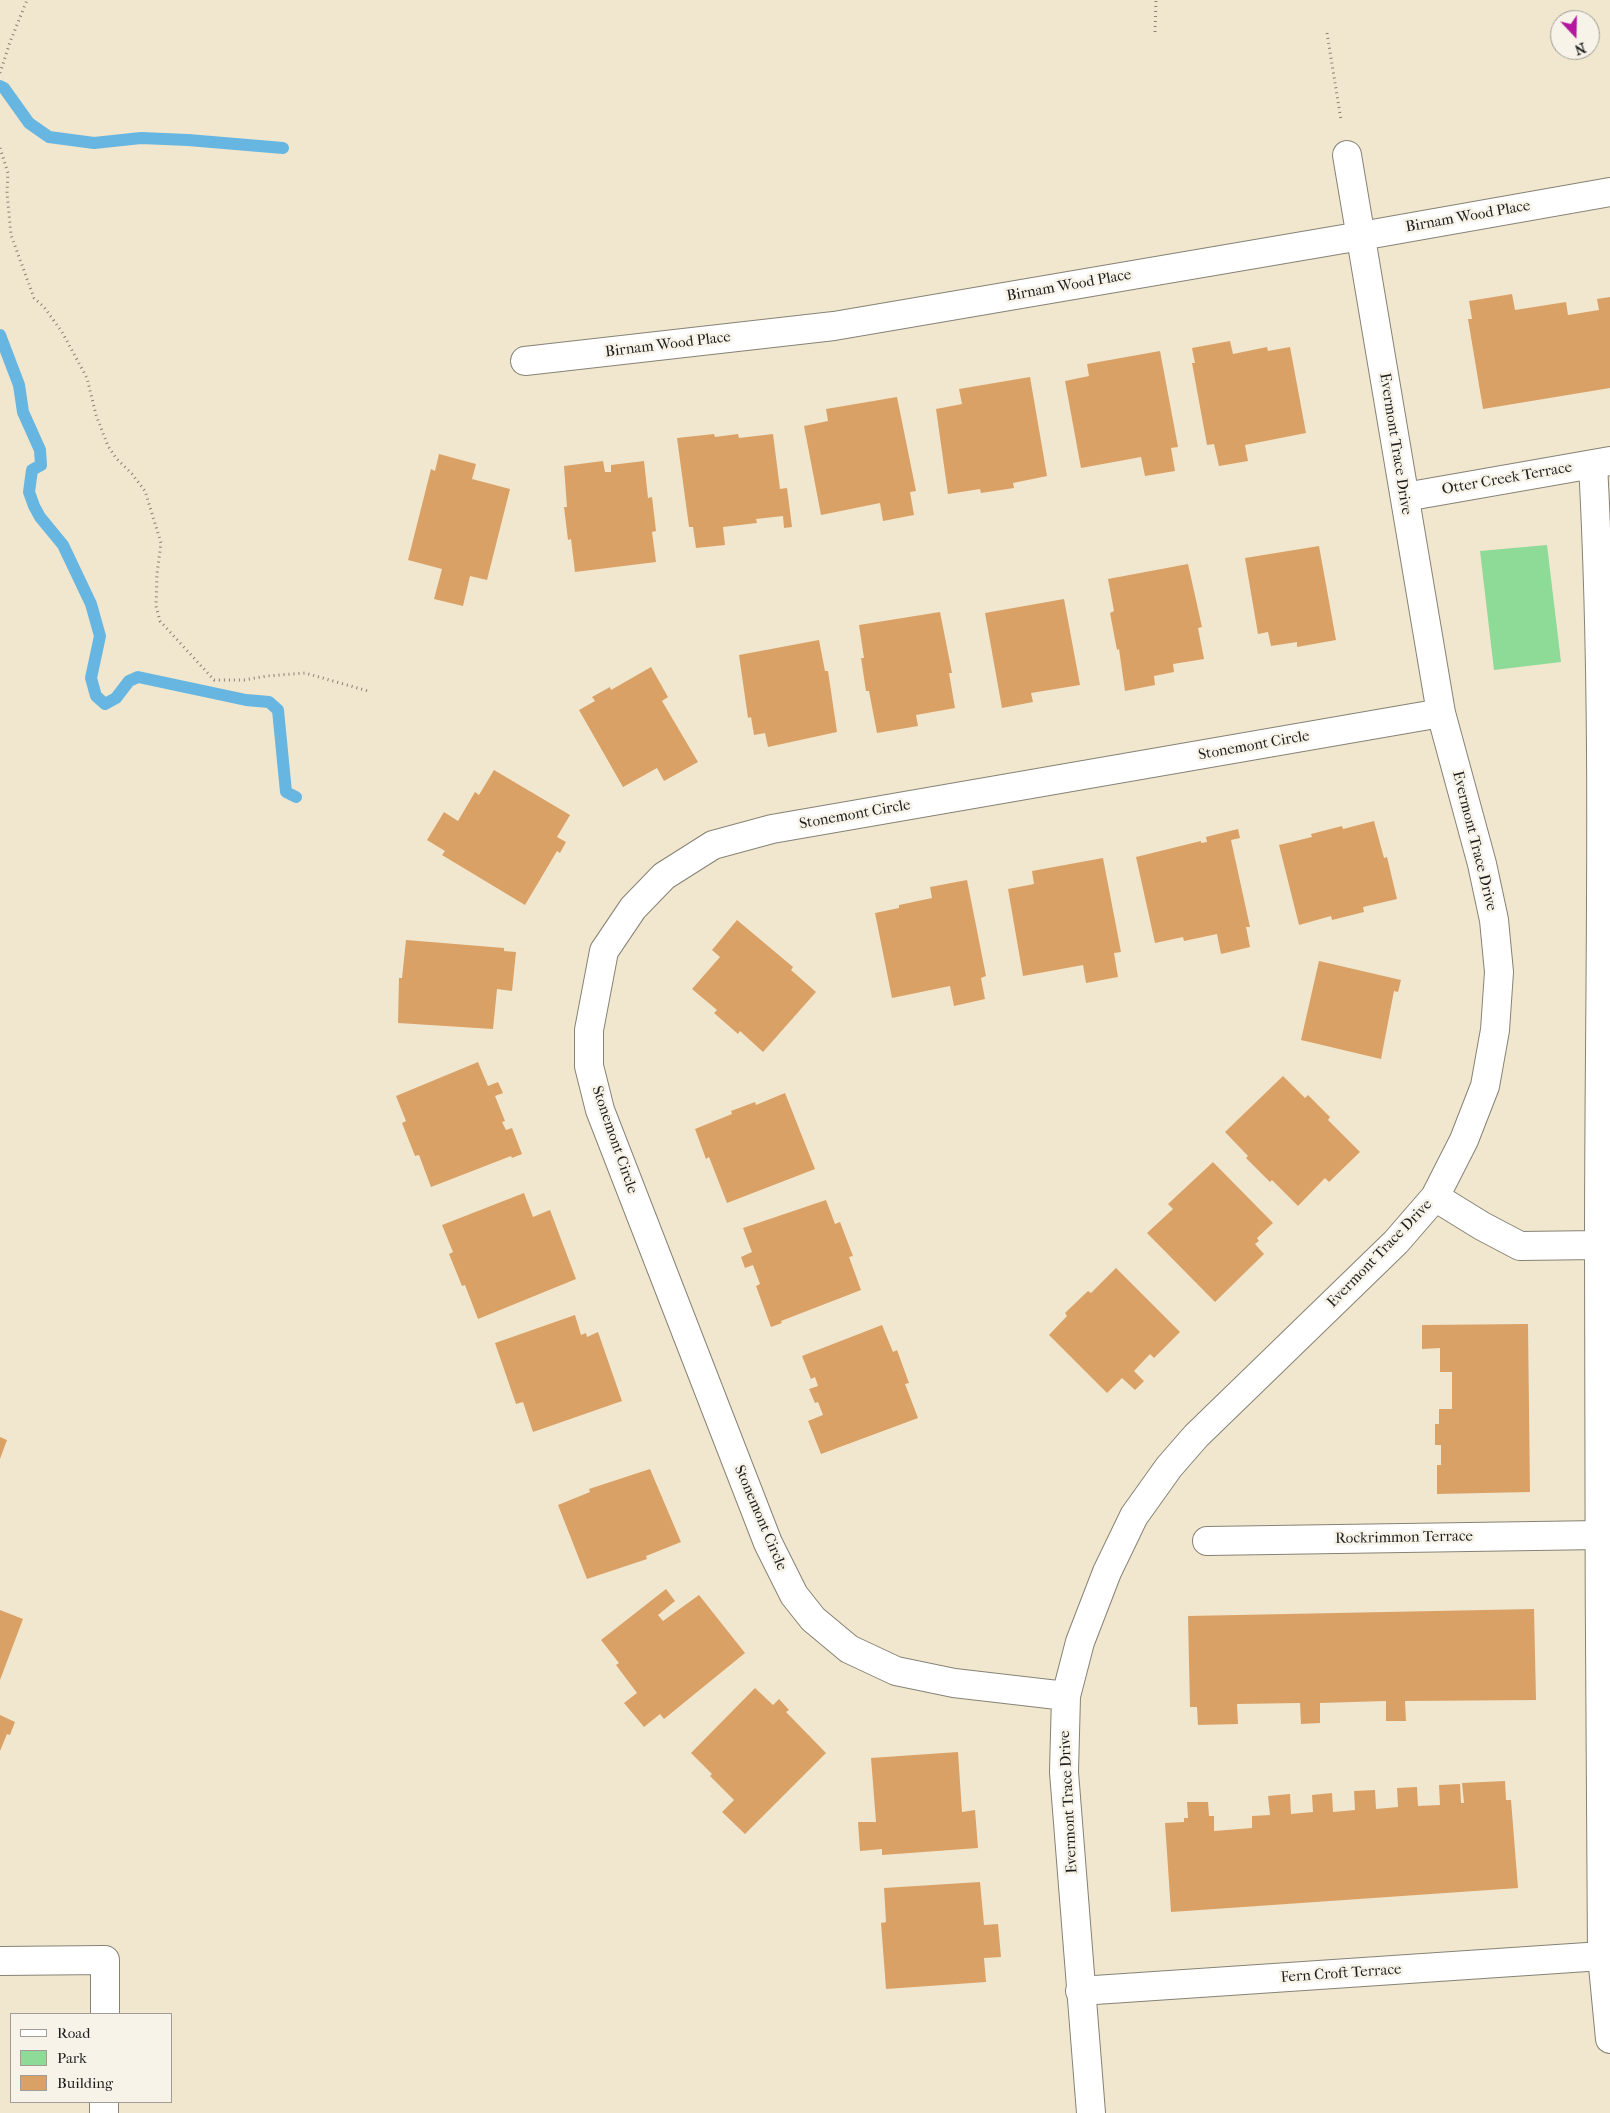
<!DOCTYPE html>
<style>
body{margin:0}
#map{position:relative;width:1610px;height:2113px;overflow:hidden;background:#f1e7ce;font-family:"IM FELL French Canon",serif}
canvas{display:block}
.legend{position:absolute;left:10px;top:2013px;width:162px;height:90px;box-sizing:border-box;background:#f7f3e8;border:1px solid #9f9d96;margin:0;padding:6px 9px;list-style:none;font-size:15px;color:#1c1c1c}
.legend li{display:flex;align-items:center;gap:10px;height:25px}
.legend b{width:25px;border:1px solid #9f9d96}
.north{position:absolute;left:1550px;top:10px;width:50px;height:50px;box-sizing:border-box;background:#f7f3e8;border:1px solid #9f9d96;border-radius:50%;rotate:159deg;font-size:14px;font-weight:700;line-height:20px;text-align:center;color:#1c1c1c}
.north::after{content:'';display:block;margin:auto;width:18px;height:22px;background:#b5179e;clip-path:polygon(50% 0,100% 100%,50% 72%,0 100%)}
</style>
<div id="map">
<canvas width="1610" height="2113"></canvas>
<ul class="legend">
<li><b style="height:6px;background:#fff"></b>Road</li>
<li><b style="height:14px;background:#8eda97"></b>Park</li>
<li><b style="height:14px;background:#daa166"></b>Building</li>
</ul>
<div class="north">N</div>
</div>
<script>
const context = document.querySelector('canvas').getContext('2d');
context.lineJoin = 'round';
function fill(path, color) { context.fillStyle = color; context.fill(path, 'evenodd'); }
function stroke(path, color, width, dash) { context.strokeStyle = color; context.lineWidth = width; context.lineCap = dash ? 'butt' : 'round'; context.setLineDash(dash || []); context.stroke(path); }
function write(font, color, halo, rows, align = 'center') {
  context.font = font + ' "IM FELL French Canon",serif'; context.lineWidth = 5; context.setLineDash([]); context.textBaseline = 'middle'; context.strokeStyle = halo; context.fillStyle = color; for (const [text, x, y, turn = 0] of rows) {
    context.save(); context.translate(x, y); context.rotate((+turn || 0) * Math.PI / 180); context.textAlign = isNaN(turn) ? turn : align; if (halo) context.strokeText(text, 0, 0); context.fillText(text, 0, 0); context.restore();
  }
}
fill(new Path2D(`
 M1547,545L1561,662L1494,670L1480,551Z`), '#8eda97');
stroke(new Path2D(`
 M0,86L4,88L29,123L49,137L94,143L141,138L188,140L283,148
 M0,335L19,385L23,412L40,450L41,465L32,470L29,492L34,506L40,517L63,545L91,604L100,636L91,678L96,696L105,704L116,698L129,681L138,677L246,700L269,702L278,710L286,792L296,797`), '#67b6e1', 12);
fill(new Path2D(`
 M1512,294L1515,310L1566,302L1568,315L1599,310L1597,299L1610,297V388L1483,409L1468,319H1472L1469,301Z
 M1230,341L1233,354L1267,347L1268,351L1290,347L1306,433L1245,445L1248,461L1219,466L1214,444L1207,445L1192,363H1195L1192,348Z
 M1160,351L1178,447L1171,448L1175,471L1145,476L1141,457L1081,468L1065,381L1089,376L1087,364Z
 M1030,377L1047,476L1013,483L1014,488L981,493L980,489L948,494L936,409L962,404L959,389Z
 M897,397L916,491L910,492L914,515L883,521L880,503L821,515L804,426L828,421L826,409Z
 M714,434L715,437L738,434L739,438L773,434L780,489L787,488L792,527L784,528L783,516L756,519L757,523L723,527L725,545L696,548L693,527H689L677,438Z
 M439,454L476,464L472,479L510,489L487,580L470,576L463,606L434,599L442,569L408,560L431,469L435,471Z
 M603,461L605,472H611V465L644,461L648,498L652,497L656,531L652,532L656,562L575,572L571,539L568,540L564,507H567L564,466Z
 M1319,546L1336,640L1297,647V642L1271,646L1268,632L1258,634L1245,558Z
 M1188,564L1202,627L1198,628L1204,659L1173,664L1174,672L1154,676L1155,685L1125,691L1119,649L1117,650L1110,613L1114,611L1108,579Z
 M1064,599L1080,685L1031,693L1033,702L1002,708L985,613Z
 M940,612L952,673H949L955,708L916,715L918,726L877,733L869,691H866L861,658H864L859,625Z
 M819,640L825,671H828L837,732L768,747L765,733L754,735L751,717L748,718L739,655Z
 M651,667L668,697L662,701L698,762L664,781L657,768L623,787L579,710L595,701L592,697L610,687L611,690Z
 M494,770L570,815L557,837L566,842L560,853L557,851L525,905L442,855L445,851L427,840L444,812L458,821L475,792L479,795Z
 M1374,821L1384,858L1387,857L1397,899L1363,907L1364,912L1332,920L1331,916L1299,925L1279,845L1312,837L1311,834L1342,826L1343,829Z
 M1238,829L1240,838L1231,840L1250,927H1246L1250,947L1221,954L1217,934L1184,941L1183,937L1155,943L1136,857L1201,841V843L1207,842L1206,837Z
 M1103,858L1121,952L1114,953L1118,977L1086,983L1083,965L1023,976L1008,889L1034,884L1032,871Z
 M967,880L986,976L981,978L985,999L954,1006L950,986L892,998L875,913L899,908V905L932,898L930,887Z
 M737,920L793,967L791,970L816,992L763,1052L740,1031L738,1034L714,1013L717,1010L692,989L720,957L712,950Z
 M406,940L504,948V951L516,952L512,991L497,989L493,1029L398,1023L399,978H402Z
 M1319,961L1401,980L1398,992L1394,991L1381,1059L1301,1040Z
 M478,1062L488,1086L498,1082L503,1093L495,1096L505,1121L502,1122L506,1130L512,1128L522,1154L512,1158L511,1156L431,1187L419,1155L415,1156L402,1123L406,1121L396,1096Z
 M1283,1076L1305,1098L1308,1095L1330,1117L1328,1120L1360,1152L1329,1182L1325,1178L1298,1206L1272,1180L1270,1182L1246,1158L1248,1156L1225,1132Z
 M785,1093L815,1169L727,1203L709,1157L706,1159L695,1129L732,1114L731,1111L755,1102L756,1105Z
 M1213,1162L1273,1223L1257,1238L1259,1241L1255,1244L1264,1254L1215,1302L1147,1233L1173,1209L1168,1204Z
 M524,1193L533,1217L550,1210L576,1279L478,1319L465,1285L462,1286L449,1254L453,1252L442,1225Z
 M826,1200L835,1224L840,1222L853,1256L849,1257L861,1290L781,1321L782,1323L771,1327L756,1286L760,1284L753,1265L745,1268L741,1257L752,1252L743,1228Z
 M1116,1268L1180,1332L1154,1358L1150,1354L1134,1371L1144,1381L1135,1390L1122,1378L1107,1393L1049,1335L1067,1316L1065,1313L1088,1291L1091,1293Z
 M575,1315L581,1335L586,1333L587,1337L598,1332L622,1401L533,1432L523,1402L516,1404L495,1343Z
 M1528,1324L1530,1492L1437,1494V1465H1441V1445H1435V1424H1439V1409H1452V1372H1440V1348L1422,1349V1325Z
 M882,1325L893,1352L897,1350L909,1383L905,1384L918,1418L821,1454L808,1421L823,1415L818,1402L815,1403L809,1389L818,1386L815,1377L811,1379L802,1356Z
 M0,1437L7,1440L0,1459Z
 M650,1469L681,1542L646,1556L647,1559L587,1579L558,1505L590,1492L589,1489Z
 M666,1589L675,1601L658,1615L663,1621L699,1595L745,1653L664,1719L660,1714L644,1727L624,1703L637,1693L616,1665L619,1663L601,1640Z
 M1534,1609L1536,1700L1405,1701L1406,1721H1386V1701L1320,1703V1723L1301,1724L1300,1703L1237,1704L1238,1724L1198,1725L1197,1707H1190L1188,1616Z
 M0,1610L23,1619L0,1680Z
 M755,1688L773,1705L779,1699L789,1710L786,1712L826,1753L745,1834L722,1812L734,1800L710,1776L712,1774L691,1753Z
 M0,1715L15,1722L10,1735L7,1734L0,1751Z
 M958,1752L962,1812L975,1810L978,1848L882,1855V1849L860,1851L858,1822H876L871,1758Z
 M1505,1781L1506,1800H1511L1518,1888L1171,1912L1165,1823L1184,1822V1818H1188L1187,1802H1208L1209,1816H1214V1831L1252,1828V1816L1270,1815L1268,1796L1290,1794L1291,1814L1313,1812L1312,1795L1332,1793L1333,1812L1355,1810L1354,1791L1375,1790L1376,1809L1398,1807L1397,1788L1417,1787L1418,1806L1440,1805L1439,1785L1460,1784L1461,1803H1464L1462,1783Z
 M980,1882L984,1925L998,1924L1001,1957L984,1958L986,1982L886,1989L881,1923L886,1922L884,1888Z`), '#daa166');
const minor = new Path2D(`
 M525,361L834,326L1361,236L1610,192
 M1593,464C1607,723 1599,984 1599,1244C1598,1481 1601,1719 1602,1956L1610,2039
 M1405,497L1610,461
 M1435,1197L1482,1226L1520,1246L1599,1245
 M1207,1541L1600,1535
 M1066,1696L954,1683L896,1671L849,1649L813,1619L794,1595L768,1543L600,1110L589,1066V1030L604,951L633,908L664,876L713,845L772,829L1441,713
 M0,1961L105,1960V2014
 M1080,1991L1602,1956
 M104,2113V2102
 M1091,2113L1064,1772L1066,1696L1080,1642L1107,1572L1134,1516L1169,1467L1196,1436L1396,1242L1435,1197L1464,1140L1485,1086L1495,1030L1499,972L1494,920L1482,864L1441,713L1347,155`);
stroke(minor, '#868275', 30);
stroke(new Path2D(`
 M1155,32L1156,0
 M1327,33L1341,120
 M0,73L10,42L27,0
 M0,148L8,173L7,193L11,235L34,298L44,307L62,332L87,378L96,415L108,446L116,458L132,474L145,491L161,543L157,574L156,606L160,621L214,680H244L267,676L305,673L368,691`), '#868275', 3, [1, 4]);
stroke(minor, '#fff', 28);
write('15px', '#1c1c1c', '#f7f3e8', [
 ["Birnam Wood Place",1468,217,-10],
 ["Birnam Wood Place",1069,286,-10],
 ["Birnam Wood Place",668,345,-7],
 ["Evermont Trace Drive",1395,444,81],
 ["Otter Creek Terrace",1507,479,-10],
 ["Stonemont Circle",1254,746,-10],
 ["Stonemont Circle",855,815,-10],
 ["Evermont Trace Drive",1474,841,76],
 ["Stonemont Circle",614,1140,71],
 ["Evermont Trace Drive",1380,1254,-46],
 ["Stonemont Circle",760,1518,67],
 ["Rockrimmon Terrace",1404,1538,-1],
 ["Evermont Trace Drive",1069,1802,-93],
 ["Fern Croft Terrace",1341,1974,-4]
]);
</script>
